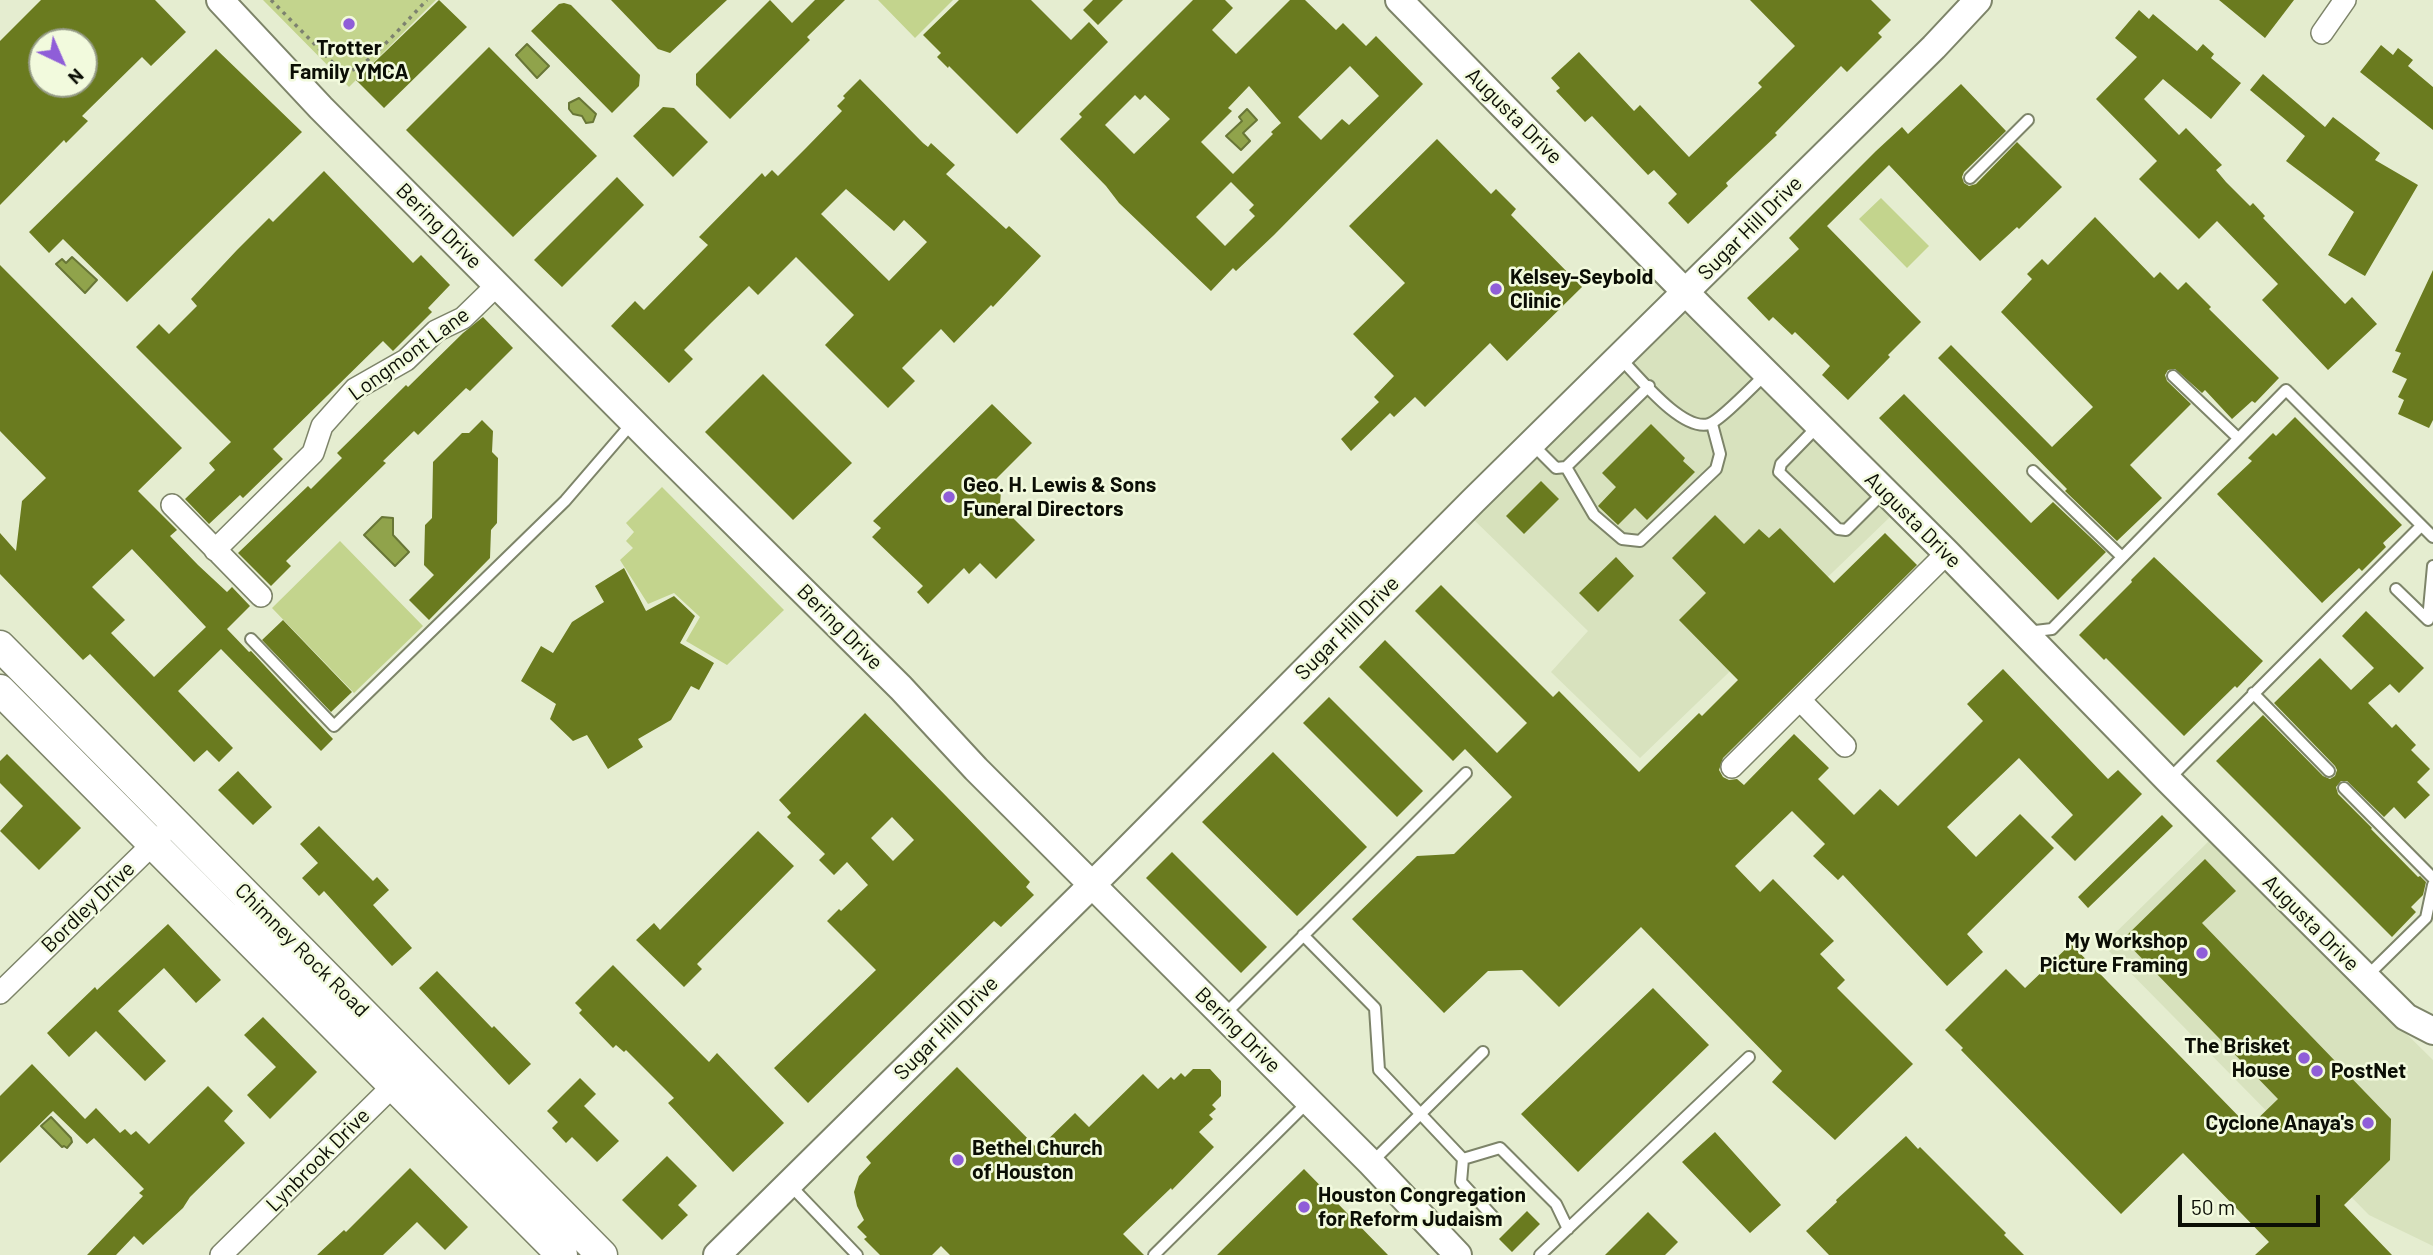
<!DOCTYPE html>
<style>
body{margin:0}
#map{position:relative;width:2433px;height:1255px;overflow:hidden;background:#e5edd0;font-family:Barlow,sans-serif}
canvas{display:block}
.north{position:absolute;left:28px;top:28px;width:70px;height:70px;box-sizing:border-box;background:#f2fadd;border:2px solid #969c87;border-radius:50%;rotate:136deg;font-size:19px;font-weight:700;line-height:28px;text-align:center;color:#0b0e05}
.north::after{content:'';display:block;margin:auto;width:24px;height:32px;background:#8f5ed8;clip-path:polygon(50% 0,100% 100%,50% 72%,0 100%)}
.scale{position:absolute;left:2178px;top:1195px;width:142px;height:32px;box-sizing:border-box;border:4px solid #0b0e05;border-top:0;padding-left:9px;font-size:21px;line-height:24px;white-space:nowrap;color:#0b0e05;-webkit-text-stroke:5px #f2fadd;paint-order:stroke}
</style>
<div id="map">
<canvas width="2433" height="1255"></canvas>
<div class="north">N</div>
<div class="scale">50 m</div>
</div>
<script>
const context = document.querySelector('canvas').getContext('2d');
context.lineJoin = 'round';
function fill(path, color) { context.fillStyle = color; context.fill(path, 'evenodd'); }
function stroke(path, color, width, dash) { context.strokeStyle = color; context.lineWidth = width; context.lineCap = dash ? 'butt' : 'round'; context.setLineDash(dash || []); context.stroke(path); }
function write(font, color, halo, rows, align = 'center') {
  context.font = font + ' Barlow,sans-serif'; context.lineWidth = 5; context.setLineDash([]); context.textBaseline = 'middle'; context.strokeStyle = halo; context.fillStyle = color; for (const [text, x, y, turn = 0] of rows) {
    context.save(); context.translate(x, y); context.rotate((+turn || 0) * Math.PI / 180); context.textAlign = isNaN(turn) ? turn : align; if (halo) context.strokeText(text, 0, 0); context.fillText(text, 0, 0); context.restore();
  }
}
fill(new Path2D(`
 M1680,309L1890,517L1640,758L1551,672L1588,631L1472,518Z
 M2210,840L2433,1060V1246L2369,1215L2103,945Z`), '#d8e2be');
fill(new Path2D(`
 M263,0H436L349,87Z
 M878,0H953L915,38Z
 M1881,198L1929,246L1907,268L1859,219Z
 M662,487L784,610L727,665L686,641L700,617L674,593L648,604L620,560L633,548L626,541L634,532L626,523Z
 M340,541L423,626L354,693L272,608Z`), '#c3d48d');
const water = new Path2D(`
 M527,44L549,66L537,78L516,55Z
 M579,98L596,114L593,122L586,123L582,116L573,114L569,109V103Z
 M1247,109L1257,120L1243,133L1250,141L1241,150L1226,136L1242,121L1239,117Z
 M72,257L97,280L85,293L56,264L62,259L66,263Z
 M382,517L393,518V535L409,552L395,566L364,535Z
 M51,1117L71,1138L72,1142L67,1148L64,1146L62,1147L41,1126Z`);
fill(water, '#90a34b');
stroke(water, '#687636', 2);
fill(new Path2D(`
 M41,0H155L186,32L151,66L142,57L82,116L88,121L66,143L64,140L0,205V41ZM42,42H84V84H42Z
 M439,0L467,27L384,108L356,80Z
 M611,0H727L670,53L658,49Z
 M770,0L792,23L815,0H845L807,37L810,40L730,119L696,85V74Z
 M959,0H1031L1071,40L1089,22L1108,42L1017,134L949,66L948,68L937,57L941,53L923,35Z
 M1093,0H1123L1098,25L1083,10Z
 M1193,0H1225L1233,8L1212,30L1236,54L1290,0H1305L1336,30L1343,23L1366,46L1376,36L1423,84L1274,235L1236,271L1233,268L1211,291L1119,203L1106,186L1060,139L1082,117L1079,114ZM1350,66L1379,96L1349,125L1342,119L1321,140L1298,117ZM1249,86L1281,123L1271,132L1273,134L1233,174L1201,142L1232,111L1228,108ZM1135,95L1140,100L1145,95L1170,119L1134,154L1105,125ZM1231,182L1254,205L1249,210L1255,216L1225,246L1196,217Z
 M1750,0H1871L1891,20L1878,33L1882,37L1847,72L1841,66L1775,133L1777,135L1726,183L1728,186L1688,224L1668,203L1677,194L1654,170L1648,175L1592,116L1585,122L1556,91L1560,88L1551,78L1579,52L1634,111L1640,105L1689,157L1762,87L1758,83L1795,46Z
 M2219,0H2294L2265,38Z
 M564,3L571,5L640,75L639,86L612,113L531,31L559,4Z
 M2139,10L2149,19L2153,14L2197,51L2203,44L2214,54L2211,58L2241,83L2211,119L2163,79L2144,99L2179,135L2186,128L2222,165L2216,170L2226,182L2250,206L2253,203L2265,216L2263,218L2345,304L2352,297L2377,324L2328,370L2262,300L2278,284L2217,221L2199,239L2139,179L2157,161L2096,99L2137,57L2115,38Z
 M2381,45L2393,55L2398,48L2413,60L2408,66L2433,87V130L2360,72Z
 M489,47L597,156L513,237L406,130Z
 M216,49L302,132L127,302L63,239L49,253L29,232Z
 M2263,74L2325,127L2333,117L2380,153L2375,160L2418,185L2365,276L2328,255L2354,212L2286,161L2305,136L2250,90Z
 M860,79L923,143L928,147L931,143L955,165L946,174L1006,229L1009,226L1041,256L993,307L991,305L954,343L941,329L902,368L915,381L888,408L825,345L854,315L796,257L758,295L749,286L712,322L684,350L693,359L669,383L611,326L635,301L644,310L708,245L699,237L762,173L765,177L772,170L778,176L806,148L842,111L837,106L845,98L843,96ZM846,189L894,231L904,220L927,242L889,281L821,214Z
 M1961,84L2006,131L1964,172L1962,177L1964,183L1969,186L1976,184L2017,142L2062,187L2019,229L2017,227L1980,261L1889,165L1827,226L1921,322L1888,355L1890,357L1848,400L1822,375L1830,366L1795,332L1792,335L1773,317L1769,321L1747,298L1799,249L1789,238L1876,151L1902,127L1908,134Z
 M663,107L674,108L708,142L673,177L633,136Z
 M1437,139L1491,194L1496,189L1516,209L1511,215L1582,287L1507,361L1490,343L1425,407L1415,397L1394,417L1390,413L1351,451L1341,439L1379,402L1374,397L1394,376L1353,334L1405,283L1349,226Z
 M324,171L413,263L421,255L450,285L428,308L432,312L393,351L383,341L273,449L283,459L243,498L240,495L209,524L185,499L215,470L209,463L231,442L136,347L159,324L169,334L197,306L191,299L237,250L269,218L273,222Z
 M617,177L644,205L562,287L534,260Z
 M2095,217L2154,278L2160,272L2178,290L2186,282L2211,307L2209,309L2279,378L2255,403L2252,401L2232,419L2205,390L2202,393L2175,369L2168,370L2165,375L2167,381L2191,404L2130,465L2162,498L2117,541L2065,491L2067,489L1938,358L1951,345L2052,447L2093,407L2001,312L2032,279L2027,274L2042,259L2048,265Z
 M0,265L182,448L138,491L177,530L170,536L198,565L227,592L232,587L250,606L227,629L249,652L251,651L333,739L321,751L221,649L178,691L233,748L219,762L207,750L194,762L90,654L83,660L0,574V533L16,551L22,501L46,478L0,431ZM132,549L206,627L154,677L111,633L125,620L92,587Z
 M2433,270V420L2429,428L2398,414L2404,400L2398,397L2407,379L2392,372L2401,353L2395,351Z
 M483,317L513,348L470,391L466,388L418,435L414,431L383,461L386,463L286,561L291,566L271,586L238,553L308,486L311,489L342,458L337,453L406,385L408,387L463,333Z
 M763,374L852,463L793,520L705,432Z
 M1904,394L2031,523L2053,502L2106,552L2058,600L1879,418Z
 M992,404L1032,443L993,482L1001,490L1000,505L1035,540L996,579L980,563L969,574L964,568L928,604L917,592L923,586L872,537L881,528L873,521Z
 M2295,417L2402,525L2383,543L2386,547L2362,571L2359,568L2322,603L2217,494L2252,461L2248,458L2273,433L2276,436Z
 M482,420L493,431L492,452L498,458L497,523L491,530L490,558L429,620L409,600L434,575L424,565L425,525L432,518L433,462L462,433H469Z
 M1651,424L1685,458L1683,461L1695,472L1647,520L1635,508L1618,525L1598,506L1616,487L1602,473Z
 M1541,481L1559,499L1524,534L1506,516Z
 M1715,515L1744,544L1759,529L1769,538L1780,528L1834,583L1885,533L1917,565L1723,758L1719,770L1723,777L1729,780L1737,779L1744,785L1794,734L1829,768L1818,779L1854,815L1880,789L1898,806L1983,721L1967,704L2003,669L2108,779L2118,770L2142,794L2075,861L2051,837L2073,815L2019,758L1947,827L1976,857L2020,814L2054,848L1967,934L1983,952L1947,986L1843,875L1838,880L1813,856L1825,844L1792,811L1735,866L1760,892L1773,879L1834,941L1820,954L1845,980L1837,988L1913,1064L1835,1140L1772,1082L1782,1071L1641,927L1559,1007L1522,970L1488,971L1444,1013L1352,919L1417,856L1454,854L1512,797L1465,749L1453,761L1359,667L1385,640L1497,753L1527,723L1415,611L1441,585L1553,697L1559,691L1639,772L1699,713L1702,716L1738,680L1679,620L1706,593L1672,558Z
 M1616,557L1634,576L1598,612L1579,593Z
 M2154,557L2263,661L2237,688L2235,686L2184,736L2106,658L2104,660L2079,635L2132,582L2131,580Z
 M624,568L646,611L674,596L695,616L680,643L714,663L699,690L691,686L671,720L638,739L643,747L608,769L587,735L573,741L550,719L556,704L521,681L541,646L553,653L572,622L604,602L595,586Z
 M2366,611L2424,668L2399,693L2390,684L2368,703L2392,728L2396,724L2416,745L2411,750L2430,769L2417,782L2430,795L2405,819L2394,807L2384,817L2347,781H2341L2336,787L2338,794L2372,828L2371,829L2418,877L2420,876L2426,882L2423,895L2411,907L2416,912L2392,937L2216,761L2263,715L2323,776L2330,779L2335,776L2337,770L2335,766L2274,703L2320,658L2351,690L2374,668L2342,636Z
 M283,620L352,692L331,712L262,640Z
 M1329,697L1423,791L1397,817L1303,723Z
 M865,713L1030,882L1026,887L1034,895L1001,927L994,921L808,1103L774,1068L876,970L827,921L839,909L841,911L868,885L847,862L834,875L819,860L825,854L787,817L791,813L779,800ZM892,817L914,840L893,861L871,838Z
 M1273,752L1367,847L1297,916L1202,822Z
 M7,754L81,828L39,870L0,831L23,806L0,783V761Z
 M238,771L272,807L253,825L218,790Z
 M2162,815L2173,826L2088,908L2078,897Z
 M319,826L373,881L377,877L389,890L373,905L412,948L392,966L324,891L319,896L302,878L318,863L300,844Z
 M758,831L794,866L697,964L702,969L684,987L636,940L654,923L660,930Z
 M1172,852L1267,947L1241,973L1146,878Z
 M2205,859L2236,891L2202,923L2391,1119L2390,1160L2344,1205L2392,1255H2255L2269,1242L2183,1153L2121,1214L1961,1050L1963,1048L1945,1030L2006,969L2025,988L2071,944L2249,1127L2278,1099L2123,939Z
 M168,924L221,980L196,1003L164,968L118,1011L166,1061L145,1081L96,1031L69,1057L47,1033L95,987L97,990Z
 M613,965L709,1062L717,1053L784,1123L733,1172L668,1103L674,1098L626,1050L624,1052L616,1045L613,1048L579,1013L582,1010L575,1003Z
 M437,971L492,1028L494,1026L531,1064L509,1085L419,988Z
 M1653,988L1709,1045L1578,1172L1521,1114Z
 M263,1017L317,1072L270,1119L247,1095L276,1067L244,1035Z
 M32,1064L85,1119L96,1108L120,1133L125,1129L131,1135L136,1131L149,1144L208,1086L233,1111L224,1121L245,1143L190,1197L183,1208L143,1245L134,1236L116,1255H87L143,1196L139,1193L144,1189L94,1138L87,1144L53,1111L0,1163V1096Z
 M957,1067L1038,1149L1075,1113L1089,1127L1143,1074L1158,1089L1171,1077L1174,1080L1181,1073L1185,1077L1193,1069H1210L1221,1081V1096L1212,1105L1216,1109L1209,1115L1213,1119L1199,1132L1214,1147L1172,1190L1171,1188L1123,1234L1144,1255H950L941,1246L932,1255H880L864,1239L867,1237L857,1227L864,1220L857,1206L854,1192L859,1176L871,1163L866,1157Z
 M580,1078L596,1094L584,1106L619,1141L597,1162L572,1137L566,1143L552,1128L558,1122L547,1111Z
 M1715,1132L1781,1205L1750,1233L1682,1162Z
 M1906,1136L1918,1149L1920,1147L2006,1233L2004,1235L2024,1255H1829L1806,1231L1837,1202L1836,1200Z
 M667,1156L697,1186L678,1205L688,1215L662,1240L622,1200Z
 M410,1168L468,1227L445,1250L417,1222L383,1255H317L344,1230L346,1232Z
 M1304,1169L1388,1255H1217Z
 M1527,1211L1540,1224L1512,1252L1499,1239Z
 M1648,1212L1678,1242L1665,1255H1605Z`), '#6a7b1f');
const service = new Path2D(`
 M1970,178L2028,120
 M1620,358C1638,376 1682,432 1709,424C1720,421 1756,383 1767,373
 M2173,376L2238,438
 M1819,425L1781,464L1779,472L1838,529L1846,530L1885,491
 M1531,443L1556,468L1566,467L1649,386
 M1566,467L1594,515L1622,539L1640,541L1716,469L1720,454L1712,424
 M2033,471L2121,556
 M2396,589L2428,620L2433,566
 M2027,632L2052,629L2286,390L2433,537
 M251,639L334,726L565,501L633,422
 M2253,693L2329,771
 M2169,779L2421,526
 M2344,788L2433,878
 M1303,935L1375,1008L1379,1070L1463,1159L1461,1182L1496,1220
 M2366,977L2426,918L2433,885
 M1224,1015L1466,773
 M1463,1159L1500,1148L1556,1204L1568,1229
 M1371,1163L1483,1052
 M789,1184L857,1255
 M1154,1255L1309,1101
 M1540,1255L1749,1057`);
const minor = new Path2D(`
 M2322,33L2345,0
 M172,505L261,596
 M215,550L313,453L322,426L355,389L406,360L436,331L463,318L497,285
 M1800,700L1845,746
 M1732,767L1947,553
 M0,993L161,836
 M221,1255L402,1077`);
const tertiary = new Path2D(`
 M220,0L321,108L657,446L901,688L976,769L1371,1163L1458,1255
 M1399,0L1702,309L1947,553L2168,780L2406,1017L2433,1031
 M717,1255L1110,867L1473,501L1934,47L1978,0`);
const secondary = new Path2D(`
 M0,646L602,1255
 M0,690L562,1255`);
stroke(service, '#7d8469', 14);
stroke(minor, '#7d8469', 24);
stroke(tertiary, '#7d8469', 30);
stroke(secondary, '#7d8469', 33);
stroke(new Path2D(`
 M271,0L339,69C345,71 349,72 355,69C375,58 410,17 427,0`), '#7d826f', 3.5, [3.5, 5]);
stroke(service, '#fff', 10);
stroke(minor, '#fff', 21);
stroke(tertiary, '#fff', 26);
stroke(secondary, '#fff', 30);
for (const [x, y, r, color] of [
 [349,24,7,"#8f5ed8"],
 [1496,289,7,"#8f5ed8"],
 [949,497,7,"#8f5ed8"],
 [2202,953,7,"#8f5ed8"],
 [2304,1058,7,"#8f5ed8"],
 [2317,1071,7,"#8f5ed8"],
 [2368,1123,7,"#8f5ed8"],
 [958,1160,7,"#8f5ed8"],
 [1304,1207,7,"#8f5ed8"]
]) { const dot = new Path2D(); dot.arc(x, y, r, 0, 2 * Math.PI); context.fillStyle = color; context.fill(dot); stroke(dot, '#f2fadd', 2.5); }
write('bold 21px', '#0b0e05', '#f2fadd', [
 ["Trotter",349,48,"center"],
 ["Family YMCA",349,72,"center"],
 ["Kelsey-Seybold",1510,277],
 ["Clinic",1510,301],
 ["Geo. H. Lewis & Sons",963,485],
 ["Funeral Directors",963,509],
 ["My Workshop",2188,941,"right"],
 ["Picture Framing",2188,965,"right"],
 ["The Brisket",2290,1046,"right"],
 ["House",2290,1070,"right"],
 ["PostNet",2331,1071],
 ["Cyclone Anaya's",2354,1123,"right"],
 ["Bethel Church",972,1148],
 ["of Houston",972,1172],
 ["Houston Congregation",1318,1195],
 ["for Reform Judaism",1318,1219]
], 'left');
write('21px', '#0b0e05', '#f2fadd', [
 ["Augusta Drive",1514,116,45],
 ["Bering Drive",439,226,45],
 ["Sugar Hill Drive",1750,228,-45],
 ["Longmont Lane",409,354,-36],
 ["Augusta Drive",1913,520,45],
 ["Bering Drive",840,627,45],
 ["Sugar Hill Drive",1347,628,-45],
 ["Bordley Drive",88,907,-44],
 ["Augusta Drive",2311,923,45],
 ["Chimney Rock Road",302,950,45],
 ["Sugar Hill Drive",946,1028,-45],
 ["Bering Drive",1238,1030,45],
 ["Lynbrook Drive",318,1160,-45]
]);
</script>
